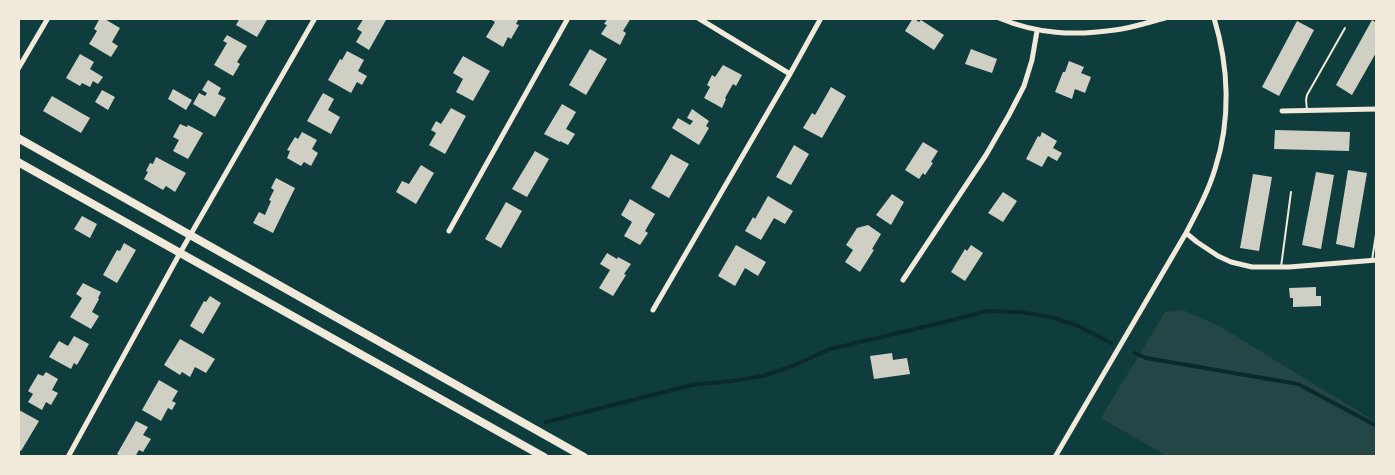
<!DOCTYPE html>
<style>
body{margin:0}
#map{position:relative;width:1395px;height:475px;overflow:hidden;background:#0f3d3e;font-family:"Varela Round",sans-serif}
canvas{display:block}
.frame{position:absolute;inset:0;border:20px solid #f1e9da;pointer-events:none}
</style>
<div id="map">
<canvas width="1395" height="475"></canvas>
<div class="frame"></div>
</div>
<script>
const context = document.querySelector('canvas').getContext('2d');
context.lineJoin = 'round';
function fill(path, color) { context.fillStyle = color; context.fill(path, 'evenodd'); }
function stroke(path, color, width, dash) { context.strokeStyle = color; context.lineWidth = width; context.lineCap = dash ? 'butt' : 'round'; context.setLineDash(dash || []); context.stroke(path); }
fill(new Path2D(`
 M1183,310L1221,327L1377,423V457H1169L1101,418L1165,312Z`), '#244646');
stroke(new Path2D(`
 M1135,353L1146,358L1298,384L1377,426
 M546,422L692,385L731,381L763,376L795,365L830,349L941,323L987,311L1021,312L1050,317L1076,325L1111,343`), '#0a2a2b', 4);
fill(new Path2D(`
 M100,18H103L120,28L112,42L118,46L111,57L89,44L97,31L94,29Z
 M240,18H268L257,37L236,25Z
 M364,18L369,20L370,18H382L386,20L369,50L356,42L362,32L357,29Z
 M488,18H519L516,24L519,25L511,39L508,37L503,47L486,37L495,22Z
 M608,18H631L623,31L626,33L620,45L601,34L607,25L604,24Z
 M913,18L919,22L921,20L944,35L934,50L905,31Z
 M1372,20L1377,23V51L1352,95L1336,85Z
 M1297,21L1314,30L1279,96L1262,87Z
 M227,35L247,46L237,62L240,64L233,76L214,65L227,43L223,41Z
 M590,49L607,59L586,95L569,85Z
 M971,49L997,59L992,73L965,64Z
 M347,51L364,60L358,71L367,76L362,85L357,82L351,93L328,80L340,59L342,60Z
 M80,54L94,62L90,69L103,77L98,84L93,81L90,87L82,83L80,86L66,78Z
 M463,56L490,71L473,101L456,92L463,79L453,73Z
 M1069,61L1084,67L1081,73L1091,77L1085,93L1075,89L1072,99L1055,92L1063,72H1065Z
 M723,65L742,75L736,86L733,84L725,98L726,99L722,108L704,98L710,87L707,85L712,75L715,77Z
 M208,80L221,88L218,94L226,98L215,117L193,104L199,93L205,96L207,93L202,90Z
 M831,87L846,96L822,138L803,128L812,113L815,115Z
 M173,89L192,100L186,110L168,99Z
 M102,90L115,97L108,110L95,102Z
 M323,93L334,99L328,110L340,117L331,134L307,121Z
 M52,96L90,118L81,133L43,111Z
 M562,104L576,112L566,129L575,134L568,145L560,141V142L544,134Z
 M451,108L466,116L445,154L429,145L436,133L431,130L436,121L441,124Z
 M692,109L709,121L706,126L709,128L699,145L672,128L678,118L690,125L693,121L687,118Z
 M180,124L187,127L188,125L203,133L188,159L173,151L179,140L173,137Z
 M1275,130L1350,132L1349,151L1274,149Z
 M302,132L317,140L312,149L318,153L311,166L304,162L301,166L287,158L290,151L287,150L295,137L298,139Z
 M1042,132L1057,141L1053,148L1062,153L1057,161L1048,156L1042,167L1026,159L1038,136L1040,137Z
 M923,142L938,151L931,162L933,163L925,175L923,173L919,179L905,170Z
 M794,145L809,154L791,185L776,177Z
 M535,151L549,159L527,197L512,189Z
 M671,154L689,164L669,198L651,188Z
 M156,157L186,173L175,192L166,186L163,190L144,179L148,172L146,171L150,163L153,164Z
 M421,165L434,173L416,204L396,192L402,181L409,184Z
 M1348,170L1367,173L1354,248L1336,244Z
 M1316,172L1334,175L1321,249L1302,245Z
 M1253,174L1272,177L1259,251L1240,248Z
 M276,178L295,188L273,233L253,223L259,212L265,215L271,201L269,200L274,190L271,188Z
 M1003,192L1017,201L1003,222L988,213Z
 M892,194L904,202L891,225L876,215Z
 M768,196L793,211L785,224L774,218L761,240L745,231L753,217L755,219Z
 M630,199L655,214L645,231L648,233L640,245L624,236L632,222L621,215Z
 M506,202L522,211L501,248L485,239Z
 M82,216L97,224L90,238L74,229Z
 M868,225L881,234L872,249L874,250L860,272L845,262L853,250L846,245L857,228Z
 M124,243L136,250L117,283L103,275L117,250L120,251Z
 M736,245L766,262L758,276L745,268L735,286L718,276Z
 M971,245L983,253L965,281L951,272L965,249L967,251Z
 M607,253L617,259L618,257L631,264L624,274L626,275L613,296L599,288L610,270L600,264Z
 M83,283L101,292L98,298L99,299L92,312L99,316L91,329L70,317L82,298L76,294Z
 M1316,287V296H1321V306L1293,307V298H1290L1289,288Z
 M210,296L221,303L203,334L190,326L204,301L206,302Z
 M74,336L89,344L77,365L74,363L71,369L49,357L59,341L68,346Z
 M180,339L215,359L206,373L195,367L190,377L182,372L180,375L164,365Z
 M892,353L893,360L907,358L910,374L874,379L870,356Z
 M46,372L58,379L52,390L58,393L51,405L46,402L42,410L28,402L33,394L28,391L38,374L43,376Z
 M159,380L178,391L172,401L176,403L172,410L168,408L161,421L142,410Z
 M19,410L39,421L21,451L18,449V413Z
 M136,421L148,427L143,435L151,439L143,452L139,450L135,457H122L117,454Z`), '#cfcfc3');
stroke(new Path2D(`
 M1307,110L1306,100L1307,95L1345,28
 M1372,260L1377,228
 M1281,267L1291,192`), '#f1e9da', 2);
stroke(new Path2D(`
 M698,18L790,74
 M999,18C1037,34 1074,36 1115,30C1132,28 1149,22 1165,18
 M18,69L48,18
 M1282,111L1377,109
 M449,231L568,18
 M1186,233L1197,242L1218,256L1231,262L1252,267H1289L1377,260
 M903,280L986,155L1009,115L1024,86L1032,60L1037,31
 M653,310L790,74L821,18
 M68,457L180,253L315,18
 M1055,457L1186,233C1197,212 1208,192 1215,169C1231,120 1229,67 1214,18`), '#f1e9da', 5);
stroke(new Path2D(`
 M18,138L584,457
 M18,162L544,457`), '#f1e9da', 8);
</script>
